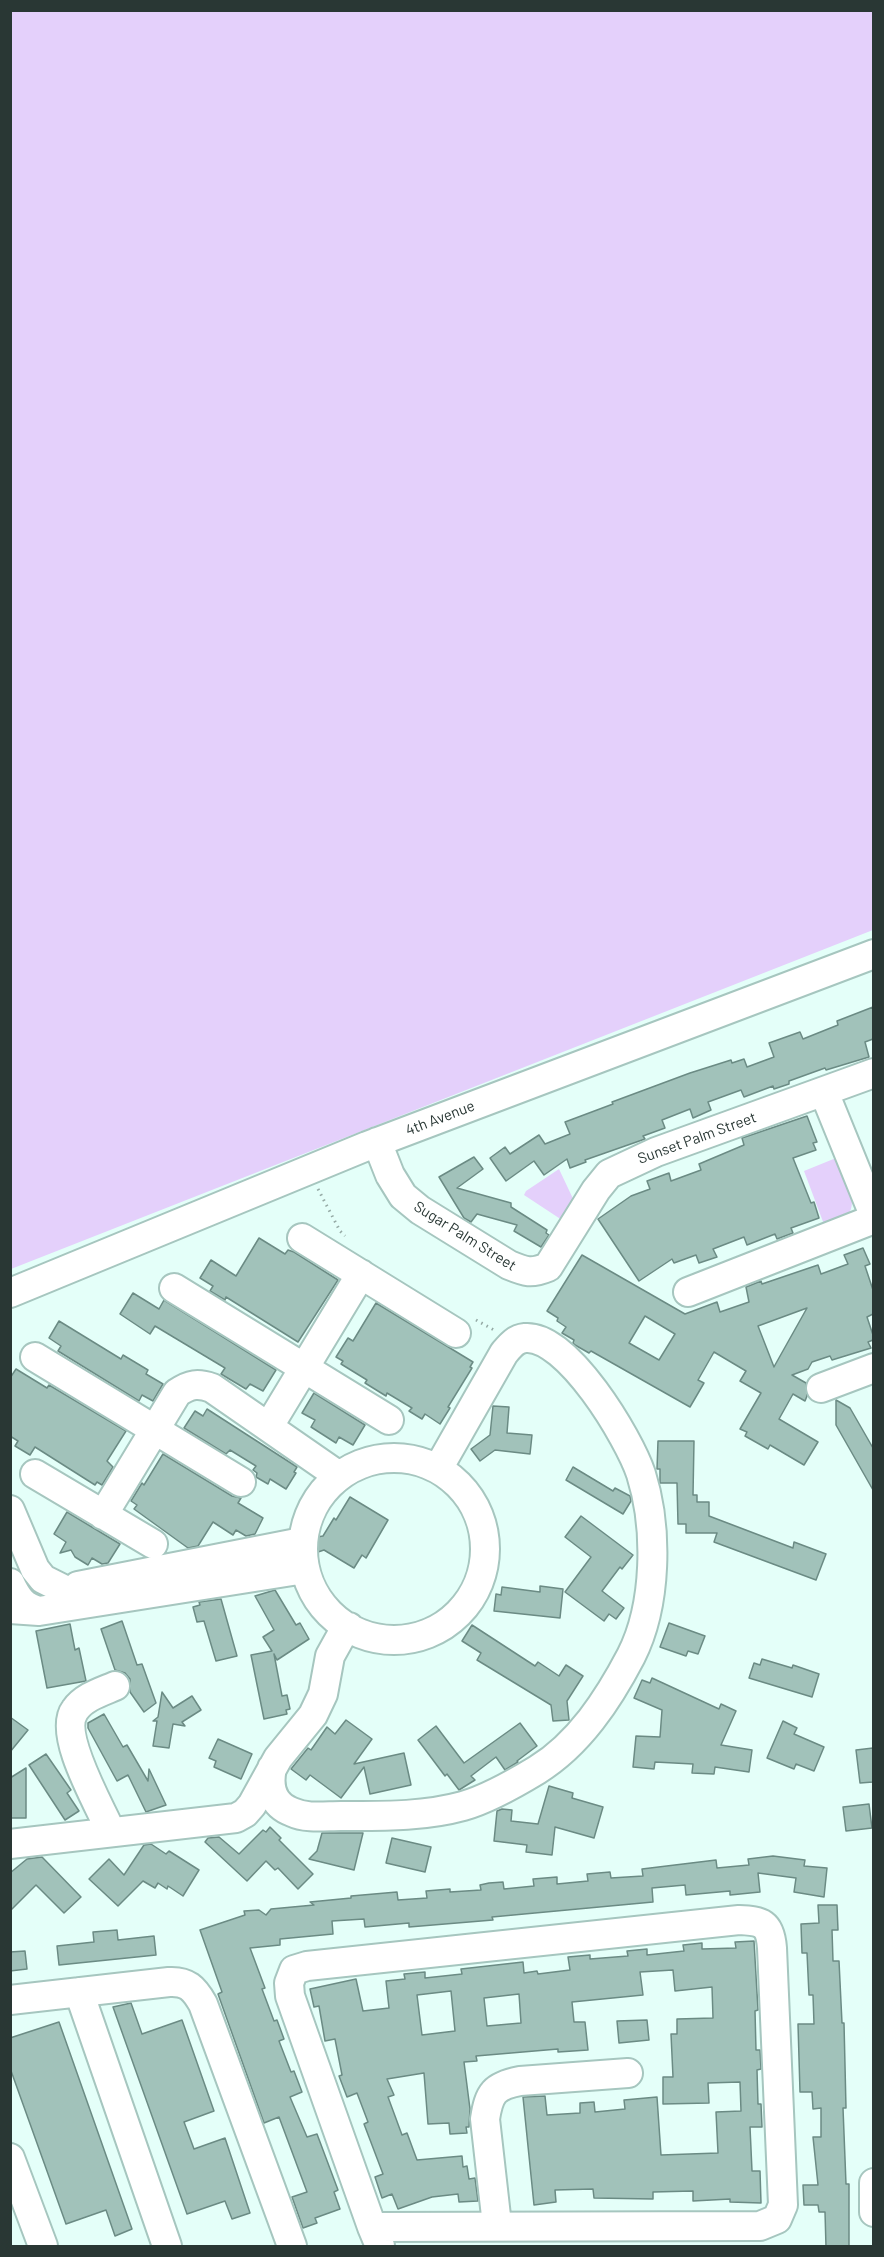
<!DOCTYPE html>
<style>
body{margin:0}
#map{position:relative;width:884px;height:2257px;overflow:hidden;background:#e4fff9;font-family:Barlow,sans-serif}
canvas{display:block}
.frame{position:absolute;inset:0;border:12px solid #293734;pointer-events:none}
</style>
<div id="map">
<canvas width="884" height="2257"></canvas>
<div class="frame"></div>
</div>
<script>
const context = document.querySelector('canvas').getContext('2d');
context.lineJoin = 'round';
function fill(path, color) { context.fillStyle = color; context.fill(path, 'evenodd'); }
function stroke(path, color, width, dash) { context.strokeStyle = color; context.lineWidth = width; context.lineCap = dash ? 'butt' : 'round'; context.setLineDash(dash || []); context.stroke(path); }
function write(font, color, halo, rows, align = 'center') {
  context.font = font + ' Barlow,sans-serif'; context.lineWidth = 4.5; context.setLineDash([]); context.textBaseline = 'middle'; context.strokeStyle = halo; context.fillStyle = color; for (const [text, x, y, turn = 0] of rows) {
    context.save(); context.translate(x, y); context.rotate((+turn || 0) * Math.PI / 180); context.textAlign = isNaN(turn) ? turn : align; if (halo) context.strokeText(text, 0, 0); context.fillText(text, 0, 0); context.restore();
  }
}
fill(new Path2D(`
 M11,10L873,11V930L11,1269Z
 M836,1158C842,1173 861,1201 847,1216C842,1221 832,1224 825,1227L804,1171Z
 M559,1169L576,1205L565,1222L524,1195L526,1191Z`), '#e4d0fb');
const building = new Path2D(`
 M873,1007V1039L865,1042L869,1057L826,1070L825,1068L789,1081V1084L774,1089L773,1086L744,1097L741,1090L708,1102L711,1110L693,1118L690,1109L662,1120L665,1128L643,1136L645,1139L585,1160L586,1162L570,1168L567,1159L544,1175L534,1161L506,1181L490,1158L505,1147L510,1154L539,1135L545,1144L570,1134L565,1122L613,1104L612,1102L690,1073L731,1060L732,1063L744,1059L747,1067L774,1057L769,1043L800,1032L803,1039L838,1025L837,1021Z
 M807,1116L817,1142L813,1143L816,1150L793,1158L811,1203L814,1202L819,1218L791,1228L793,1233L777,1239L775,1234L747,1245L744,1237L713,1249L717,1257L699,1263L696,1255L674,1263L672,1259L639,1281L598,1219L631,1196L650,1189L647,1181L669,1173L671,1181L701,1170L699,1164L744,1145L742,1138Z
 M474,1157L483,1169L457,1188L511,1203V1207L547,1230L546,1233L549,1235L541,1247L514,1231L517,1225L477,1214L471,1222L464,1218L439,1177Z
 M259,1238L285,1254L288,1250L294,1252L338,1280L298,1342L226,1297L225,1300L210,1291L213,1286L200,1278L211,1260L236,1276Z
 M863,1248L870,1264L865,1266L873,1290V1314L867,1317L873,1335V1340L868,1342L871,1348L832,1360L830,1356L812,1362L808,1369L792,1375L806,1383L807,1396L805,1401L793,1394L779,1419L818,1442L804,1465L770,1445L768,1449L745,1436L747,1432L740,1429L761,1393L740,1381L746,1371L714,1352L698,1380L704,1383L690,1407L591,1351L589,1353L575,1345L573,1343L574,1340L562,1333L566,1327L557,1321L558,1318L547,1311L582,1255L685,1314L717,1302L720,1312L749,1302L746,1287L761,1281L762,1284L818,1265L821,1274L848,1264L844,1255ZM807,1308L775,1365L774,1367L758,1326ZM645,1316L675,1334L659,1360L629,1343Z
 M133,1293L159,1309L164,1300L276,1370L263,1391L250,1384L246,1389L221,1374L225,1368L155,1326L150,1334L120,1314Z
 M376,1303L473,1362L470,1367L472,1368L448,1407L450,1408L440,1424L425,1414L422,1419L409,1411L412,1408L387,1393L386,1396L365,1383L367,1380L341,1364L343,1361L336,1357L348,1338L353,1341Z
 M59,1321L121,1359L123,1355L148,1370L146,1374L163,1384L153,1401L142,1395L139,1401L58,1351L61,1346L49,1338Z
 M16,1369L47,1388L49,1385L126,1431L107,1461L113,1467L102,1485L97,1482L95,1485L35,1447L30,1455L15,1446L18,1441L10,1436V1378Z
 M314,1393L365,1425L353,1445L339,1437L336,1443L311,1427L315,1420L302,1413Z
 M836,1400L850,1408L873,1448V1490L836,1425Z
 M493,1406L509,1407L507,1433L532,1435L530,1454L495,1450L480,1461L471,1449L490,1435Z
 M207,1409L297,1467L294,1472L296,1473L286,1489L270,1479L268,1484L256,1477L257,1473L253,1470L256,1466L230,1450L226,1454L184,1428L195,1411L203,1416Z
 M658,1441H694L693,1495H697V1502H709V1516L793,1548L794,1542L826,1554L816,1580L714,1542L717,1533H686V1524H678L677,1483H660V1469H657Z
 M163,1454L232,1496L241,1498L238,1503L263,1518L255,1534L246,1536L236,1530L233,1535L213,1522L198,1546L188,1548L134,1509L137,1505L131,1501L142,1483L144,1485Z
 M573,1467L613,1491L615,1488L630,1496L631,1501L623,1514L566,1480Z
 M350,1497L388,1520L366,1558L362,1555L354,1568L324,1550L318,1552L317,1548V1537L323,1536L334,1518L336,1520Z
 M67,1512L120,1544L108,1563L102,1564L92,1558L88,1565L75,1557L71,1550L60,1553L66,1542L54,1534Z
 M581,1516L633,1555L622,1569L620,1567L602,1591L624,1608L616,1619L609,1614L604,1621L565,1592L591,1557L565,1537Z
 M540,1586L563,1589L560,1618L494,1611L496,1594L501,1595L502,1587L540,1592Z
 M275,1590L296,1625L300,1623L309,1639L277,1660L274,1654L282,1696L287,1695L290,1709L286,1710L287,1714L264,1719L251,1655L272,1651L263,1637L274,1630L255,1596Z
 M221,1599L237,1656L216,1661L204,1621L197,1622L193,1607L200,1605L199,1602Z
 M122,1621L137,1665L142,1664L156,1703L144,1712L130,1692V1679L125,1673L115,1670L101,1629Z
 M669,1623L705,1636L698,1654L688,1651L686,1656L660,1647Z
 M70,1624L75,1650L79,1648L86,1681L47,1688L36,1631Z
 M472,1625L535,1666L538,1662L559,1676L566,1665L583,1676L567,1701L569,1720L553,1721L551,1705L477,1660L481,1653L462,1641Z
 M762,1659L792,1668L793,1665L819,1674L812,1697L749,1678L754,1663L760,1665Z
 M652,1678L719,1709L721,1704L736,1711L721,1745L752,1750L749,1772L715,1767L714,1774L692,1773L693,1764L655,1762L654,1769L633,1767L636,1736L660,1737L662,1710L634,1698L642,1680L650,1683Z
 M162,1692L173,1708L192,1696L201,1710L182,1722L185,1726L173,1724L169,1748L153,1746L157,1721H153L158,1717Z
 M104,1714L123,1747L127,1745L148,1781L149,1769L166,1805L146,1812L128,1775L117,1781L88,1728V1723Z
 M10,1717L28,1730L10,1752Z
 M346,1720L372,1739L354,1764L404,1753L411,1785L370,1794L364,1767L341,1798L310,1775L306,1780L291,1769L308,1748L311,1750L327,1727L335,1734Z
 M783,1721L797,1728L794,1734L824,1747L814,1771L796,1764L794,1769L767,1758Z
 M520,1723L537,1746L517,1761L518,1762L505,1770L496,1757L471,1776L475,1780L459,1790L447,1774L445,1776L418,1740L436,1726L464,1763Z
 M218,1739L252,1754L241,1779L214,1767L216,1761L209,1758Z
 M873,1748V1782L860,1783L856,1750Z
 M46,1754L71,1790L67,1793L79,1811L65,1820L29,1765Z
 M26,1768V1818H10V1778Z
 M549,1786L573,1793L572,1798L603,1807L594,1838L555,1827L552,1855L526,1852L527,1845L494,1841L497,1811L502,1809L512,1810L511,1821L538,1824Z
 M869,1804L872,1828L846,1831L843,1807Z
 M270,1827L281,1838L279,1840L313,1874L298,1889L278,1868L275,1870L266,1861L247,1881L205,1842L208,1838L219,1837L239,1854L263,1830L266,1832Z
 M322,1833H363L354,1870L309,1859L317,1851Z
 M392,1838L431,1847L425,1872L386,1863Z
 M151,1844L166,1854L169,1851L199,1870L183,1896L168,1886L167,1889L158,1883L155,1888L143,1881L118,1906L89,1879L109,1859L124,1875L144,1845Z
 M773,1856L805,1860L804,1866L827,1868L824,1897L794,1892L796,1878L758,1873L760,1892L730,1895V1891L686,1895L685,1885L652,1888L653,1902L492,1917L493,1920L409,1927V1923L365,1927L364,1919L332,1921L333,1934L280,1939V1945L250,1948L265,1988L262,1989L274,2021L277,2020L284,2039L279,2041L291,2072L294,2071L302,2092L290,2097L307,2137L317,2134L338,2190L334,2192L340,2209L315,2218L317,2223L303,2228L292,2197L307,2192L279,2117L264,2123L218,1994L222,1992L200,1930L245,1915L244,1911L259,1910L266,1915L271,1909L314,1905L310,1902L351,1898V1896L397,1892L398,1900L427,1898L426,1891L450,1889V1892L481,1890L480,1885L489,1883L503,1882L504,1889L534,1886L533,1879L557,1877V1884L588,1881L587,1874L610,1872L611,1878L643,1876L642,1869L716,1860L717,1868L749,1865L748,1859Z
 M42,1857L81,1897L64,1913L36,1885L10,1911V1873L27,1859Z
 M818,1905H837L838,1930H832L833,1961H839L842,2023H844L846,2108H843L846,2184H849V2247H826L825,2212H819L818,2205H804L803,2185H818L813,2137H821V2108L813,2109L812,2092H800L798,2024H814L813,1995H809L807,1953H802L801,1924L819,1923Z
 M117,1930L118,1940L154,1936L156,1955L59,1965L57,1946L94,1942L93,1932Z
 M754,1941L758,2010L755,2011L756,2050H760L761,2069L757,2070L758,2104H761L762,2127H750L752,2171H760L761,2203L730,2202V2199L693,2201V2191L653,2192V2199L594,2198L593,2189L555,2190L556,2202L534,2205L523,2097L545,2096L547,2115L580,2113V2103L594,2102L595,2112L625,2109L624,2100L657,2097L661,2155L718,2153L716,2112L741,2111L740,2082L708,2083L709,2103L663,2104V2077H673L671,2034H677V2019L713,2018L712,1987L675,1991L673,1970L640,1972L643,1995L572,2002L574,2022H585L588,2050L558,2052V2049L476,2056L477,2061L464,2062L470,2109L469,2127H466L467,2133L450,2134L449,2123L428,2124L424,2073L387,2079L394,2095L388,2097L402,2135L407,2133L417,2160L462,2156L463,2167L467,2166L469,2179L475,2178L478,2201L459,2202L458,2194L432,2197L398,2209L392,2194L382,2198L375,2177L383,2174L364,2124L368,2122L357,2093L347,2097L339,2076L342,2075L335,2039L325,2041L319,2006L314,2007L310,1989L356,1979L363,2011L389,2008L386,1981L405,1979L404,1974L425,1972V1978L462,1974L461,1969L523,1962L524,1973L537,1971L538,1974L570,1970L568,1957L590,1955V1959L628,1956L627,1951L647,1949V1955L684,1951L683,1945L702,1943V1949L736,1948L735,1942ZM451,1991L455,2031L422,2035L417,1995ZM519,1994L521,2023L487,2026L484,1998Z
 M25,1951L27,1969L10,1971V1952Z
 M131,2003L142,2034L182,2020L214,2111L184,2122L194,2149L225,2138L250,2213L232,2219L225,2201L187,2214L113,2007Z
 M647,2020L649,2040L619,2043L617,2021Z
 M59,2022L132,2229L115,2236L106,2210L66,2224L10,2068V2038Z`);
fill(building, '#a1c2ba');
stroke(building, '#6b8b84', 1.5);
const minor = new Path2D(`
 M824,1092L874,1215
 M377,1142L390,1175L403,1196L420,1210L509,1265C526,1272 531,1274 548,1267L596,1190L609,1174L656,1152L874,1073
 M302,1238L456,1333
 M174,1288L389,1420
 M688,1292L874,1219
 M10,1293L367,1146L874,954
 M35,1357L241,1482
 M821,1388L874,1368
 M269,1426L361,1274
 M303 1549a91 91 0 1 1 182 0a91 91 0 1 1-182 0Z
 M35,1474L153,1544
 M10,1510L35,1569L43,1579L63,1589
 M103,1515L177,1393C190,1384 198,1383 212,1388L339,1476
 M10,1583C17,1598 23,1607 39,1611
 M78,1586L302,1542
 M10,1609L39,1611L305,1569
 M272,1768C268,1786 272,1805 292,1812C307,1819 325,1816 341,1816C382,1816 423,1817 463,1806C488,1799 514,1784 537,1770C579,1744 608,1700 631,1656C657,1605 658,1528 641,1474C629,1438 567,1334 525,1338C515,1339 510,1346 504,1353L439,1467
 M111,1832C100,1806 57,1734 75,1710C84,1697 101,1692 115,1686
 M10,1844L236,1818L245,1813L252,1805L278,1758L313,1715L323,1694L330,1656L340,1638L349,1627
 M79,1992L167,2246
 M10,2000L169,1982C187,1981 194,1988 203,2004L292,2246
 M10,2158L43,2246
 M874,2183V2212
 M497,2225L485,2119C489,2093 494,2086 520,2081L628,2073
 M372,2227L760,2226L777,2219L783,2205L772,1948C770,1923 762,1921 739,1920L307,1966L294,1970L289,1983L290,1996L372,2227L380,2246`);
stroke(minor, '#a6c6bf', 32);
stroke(new Path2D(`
 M318,1189L340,1231L345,1236
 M476,1320L494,1330`), '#95aaa5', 3, [1.5, 4.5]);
stroke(minor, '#fff', 28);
write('15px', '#293734', '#fff', [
 ["4th Avenue",440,1118,-21],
 ["Sunset Palm Street",697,1138,-20],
 ["Sugar Palm Street",465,1236,32]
]);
</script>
